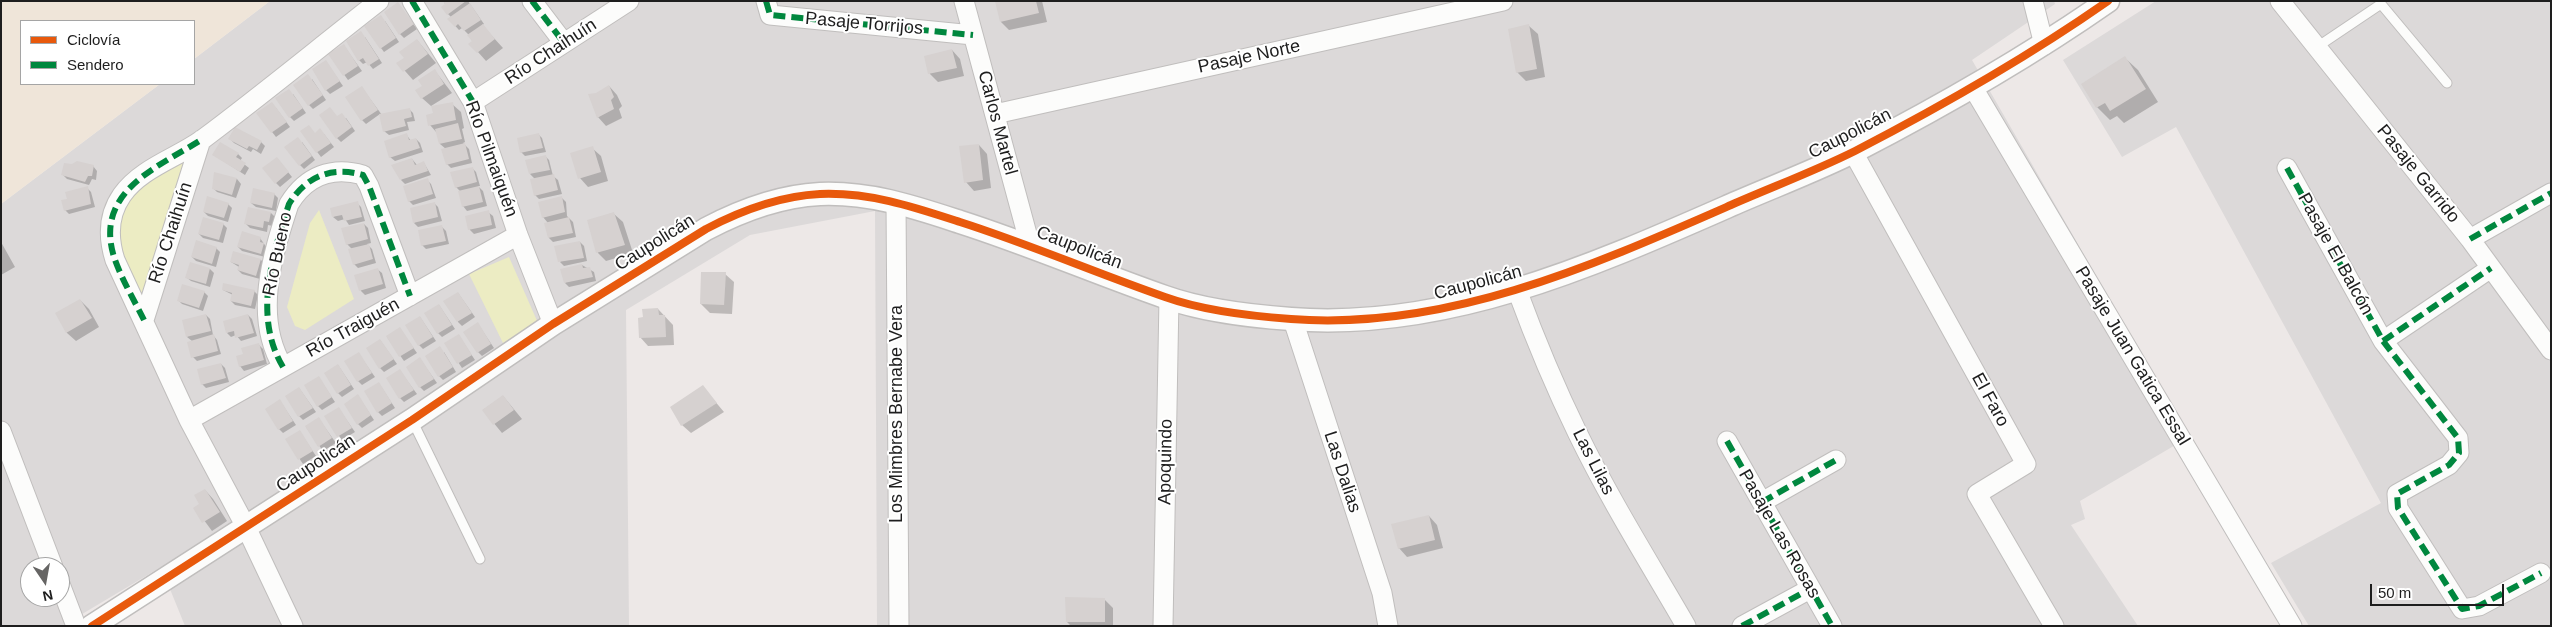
<!DOCTYPE html>
<meta charset="utf-8">
<style>
body{margin:0}
#map{position:relative;width:2552px;height:627px;overflow:hidden;background:#ede8e7;font-family:Helvetica,sans-serif}
canvas{display:block}
.frame{position:absolute;inset:0;border:2px solid #1e1e1e;pointer-events:none}
.legend{position:absolute;left:20px;top:20px;width:175px;height:65px;box-sizing:border-box;background:#fff;border:1px solid #a5a5a5;margin:0;padding:6px 9px;list-style:none;font-size:15px;color:#1e1e1e}
.legend li{display:flex;align-items:center;gap:10px;height:25px}
.legend b{width:25px;border:1px solid #a5a5a5}
.north{position:absolute;left:20px;top:557px;width:50px;height:50px;box-sizing:border-box;background:#fff;border:1px solid #a5a5a5;border-radius:50%;rotate:168deg;font-size:14px;font-weight:700;line-height:20px;text-align:center;color:#1e1e1e}
.north::after{content:'';display:block;margin:auto;width:18px;height:22px;background:#666564;clip-path:polygon(50% 0,100% 100%,50% 72%,0 100%)}
.scale{position:absolute;left:2370px;top:584px;width:134px;height:22px;box-sizing:border-box;border:2px solid #1e1e1e;border-top:0;padding-left:6px;font-size:15px;line-height:18px;white-space:nowrap;color:#1e1e1e;-webkit-text-stroke:4px #fff;paint-order:stroke}
</style>
<div id="map">
<canvas width="2552" height="627"></canvas>
<div class="frame"></div>
<ul class="legend">
<li><b style="height:6px;background:#e8590c"></b>Ciclovía</li>
<li><b style="height:6px;background:#00873e"></b>Sendero</li>
</ul>
<div class="north">N</div>
<div class="scale">50 m</div>
</div>
<script>
const context = document.querySelector('canvas').getContext('2d');
context.lineJoin = 'round';
function fill(path, color) { context.fillStyle = color; context.fill(path, 'evenodd'); }
function stroke(path, color, width, dash) { context.strokeStyle = color; context.lineWidth = width; context.lineCap = dash ? 'butt' : 'round'; context.setLineDash(dash || []); context.stroke(path); }
function write(font, color, halo, rows, align = 'center') {
  context.font = font + ' Helvetica,sans-serif'; context.lineWidth = 4; context.setLineDash([]); context.textBaseline = 'middle'; context.strokeStyle = halo; context.fillStyle = color; for (const [text, x, y, turn = 0] of rows) {
    context.save(); context.translate(x, y); context.rotate((+turn || 0) * Math.PI / 180); context.textAlign = isNaN(turn) ? turn : align; if (halo) context.strokeText(text, 0, 0); context.fillText(text, 0, 0); context.restore();
  }
}
fill(new Path2D(`
 M270,1H2054L2055,4L1972,60L2189,437L2080,501L2085,519L2071,525L2138,626H877L875,211L750,235L626,310L629,626H185L161,567L62,626H1V204L160,84H194V59ZM30,567H60V597H30Z
 M2156,1H2551V626H2309L2271,563L2381,503L2176,127L2122,157L2063,60Z`), '#dcd9d9');
fill(new Path2D(`
 M1,1H270L194,59V21H21V84H160L1,204Z`), '#efe5d9');
fill(new Path2D(`
 M192,151L143,306L118,249L117,227L131,194Z
 M319,210L354,299L305,330L295,326L287,307L310,223Z
 M509,257L538,323L503,343L469,274Z`), '#ececc3');
fill(new Path2D(`
 M444,1H468L484,24L482,25L503,48L486,61L478,52L469,35L462,28L459,30L449,19L452,18L448,14Z
 M998,1H1042L1047,22L1009,30L1001,22Z
 M398,4L417,29L404,38L400,34Z
 M385,21L399,42L384,52L381,48Z
 M1529,26L1538,34L1545,77L1526,81L1517,72Z
 M365,37L382,63L373,69L367,62L363,64L359,60Z
 M417,40L436,63L413,80L398,63L405,58Z
 M344,46L362,71L348,80L330,55Z
 M952,50L960,59L964,76L938,82L930,74L925,57Z
 M2125,58L2138,70L2158,102L2124,123L2117,116L2110,120L2097,107L2083,84Z
 M326,62L343,86L330,94L326,90Z
 M435,71L452,93L431,106L422,98L423,86Z
 M312,79L326,100L313,109L309,105Z
 M609,86L617,95L622,106L619,109L622,118L606,126L598,117L597,94Z
 M362,88L382,115L409,109L413,113L415,121L407,122L409,130L389,135L384,131L380,114L366,124L362,120Z
 M293,94L306,113L294,121L290,117Z
 M452,104L461,112L464,128L462,129L465,142L463,143L469,149L472,163L451,168L447,164L446,149L440,144L437,133L430,125Z
 M276,108L290,127L276,137L258,114Z
 M337,118H346L355,131L341,142L337,138Z
 M235,128L261,142L265,146L261,154L253,149L251,152L234,143L230,139Z
 M302,132L324,134L334,147L321,157Z
 M406,134L411,141L416,139L420,143L423,152L395,161L390,157Z
 M538,134L542,138L546,152L525,156L521,152Z
 M302,142L315,160L304,169L300,165Z
 M979,145L987,154L991,188L974,191L966,182Z
 M592,148L601,156L608,181L588,187L580,178Z
 M238,154L242,158L240,161L249,168L245,175L214,155Z
 M545,156L549,160L553,176L558,180L562,194L539,199L535,195L536,180L530,174Z
 M412,159L417,165L424,163L431,175L405,184L401,180Z
 M280,162L292,177L280,187L276,183Z
 M93,166L97,171L96,180L92,179L89,185L67,179L63,175Z
 M472,168L476,172L480,186H478L483,191L487,206L467,211L463,206L461,192L456,187Z
 M215,173L237,179L241,184L236,198L217,192L213,188Z
 M427,180L431,184L436,198L413,205L409,201Z
 M87,188L91,192L95,207L69,214L65,210L68,200Z
 M274,194L278,198L276,211L256,207L251,203Z
 M562,198L566,202L567,216L573,222L576,237L553,242L549,238L548,223L543,217Z
 M357,203L361,207L365,221L349,225L345,219L338,221L333,217Z
 M434,203L438,207L442,221L418,227L414,223Z
 M228,204L232,208L228,222L208,216L204,212Z
 M488,212L493,216L496,228L474,234L470,230L466,217Z
 M271,213L275,217L273,226L268,225L267,232L250,228L246,224Z
 M614,214L623,222L633,253L606,261L598,253L588,221Z
 M223,224L227,228L223,243L203,238L199,234Z
 M364,224L368,228L371,243L367,244L372,249L376,263L358,268L354,264L352,249L347,244Z
 M442,227L446,231L449,244L426,249L422,245Z
 M260,238L267,248L265,257L242,251L238,247Z
 M1,242L15,267L1,275Z
 M580,242L584,246L587,261L564,266L560,262Z
 M216,248L220,252L216,267L196,261L192,257Z
 M234,253L261,260L265,264L260,279L242,274L238,270L239,267L231,262Z
 M582,265L594,272L596,281L569,287L565,283Z
 M210,269L214,273L210,287L191,281L186,277Z
 M377,269L382,273L386,288L365,295L361,291L356,276Z
 M725,274L734,282L732,314L710,313L701,304Z
 M223,290L254,291L258,295L255,309L235,305L231,301L233,295Z
 M204,292L208,296L203,311L182,304L178,300Z
 M458,293L475,317L462,326L458,322Z
 M80,300L89,309L99,327L76,341L67,333L57,314Z
 M439,305L455,329L442,337L438,333Z
 M658,309L673,325L674,345L648,346L640,337L644,318Z
 M206,315L210,319L213,335L217,340L221,354L197,361L193,357L192,341L187,337Z
 M248,315L252,319L257,336L241,341L236,335L231,337L227,333Z
 M420,317L436,341L423,349L419,345Z
 M478,324L494,348L482,356L478,352Z
 M400,329L417,353L404,361L387,337Z
 M459,336L475,360L462,368L446,344Z
 M380,340L397,364L384,372L380,368Z
 M259,345L263,349L267,364L244,371L240,366L244,355Z
 M444,352L456,372L443,380L439,376Z
 M358,353L375,377L362,385L358,381Z
 M420,359L437,383L424,391L420,387Z
 M221,364L225,368L229,382L206,388L202,384Z
 M338,365L354,389L342,397L338,393Z
 M400,371L417,394L404,402L400,398Z
 M319,378L335,402L322,410L318,406Z
 M703,387L724,412L691,433L682,425Z
 M299,388L316,412L303,420L299,416Z
 M382,388L395,408L382,416L378,412Z
 M358,396L374,420L362,428L358,424Z
 M503,396L522,419L502,433L483,410Z
 M280,401L296,425L283,433L279,429Z
 M339,409L355,432L342,440L326,417Z
 M319,419L336,443L323,451L306,427Z
 M300,432L316,456L303,464L287,440Z
 M205,490L213,499L227,521L212,531L195,508L201,505Z
 M1429,516L1437,525L1443,548L1407,557L1399,548Z
 M1104,599L1113,608V626H1071L1067,622Z`), '#0003');
fill(new Path2D(`
 M443,1H466L447,15L441,7L445,4Z
 M995,1H1036L1039,13L1000,22Z
 M398,2L414,24L399,35L384,12Z
 M470,3L481,20L464,31L458,24L455,27L447,19Z
 M381,15L396,38L380,49L364,26Z
 M483,24L495,39L477,53L468,44L472,41L467,35Z
 M1529,24L1537,69L1516,73L1508,29Z
 M361,31L379,59L368,66L363,58L358,61L346,41Z
 M417,39L428,54L403,72L396,63L404,58L399,52Z
 M344,44L358,66L343,76L328,54Z
 M952,49L957,68L928,74L924,56Z
 M2125,56L2146,89L2110,111L2105,103L2096,108L2081,84Z
 M326,60L340,81L325,91L312,69Z
 M435,69L444,84L421,99L415,90L422,86L418,80Z
 M308,74L323,95L308,106L293,85Z
 M609,85L614,97L611,100L614,109L597,118L588,94L596,93Z
 M362,86L378,110L361,121L345,97Z
 M289,89L303,108L289,118L275,98Z
 M272,102L287,122L271,133L256,113Z
 M453,102L456,120L428,126L426,115L433,113L431,106Z
 M330,107L337,116L342,113L352,127L336,139L319,115Z
 M410,108L412,117L404,119L406,126L383,132L379,114Z
 M458,123L462,139L439,144L435,129Z
 M309,125L315,133L320,128L331,143L316,153L300,131Z
 M235,127L262,141L257,150L249,146L247,149L228,139Z
 M407,133L409,140L416,138L420,148L389,158L384,141Z
 M539,133L543,148L520,153L517,138Z
 M298,137L312,156L299,166L284,147Z
 M220,142L239,153L236,157L246,163L240,172L212,155Z
 M465,143L469,159L446,165L441,149Z
 M979,144L983,180L964,183L959,146Z
 M593,146L601,172L578,179L570,153Z
 M546,155L550,170L529,174L525,160Z
 M277,157L289,172L275,184L262,168Z
 M412,158L415,165L424,161L428,171L400,180L391,165Z
 M77,161L94,165L92,176H88L85,182L61,175L64,163L72,164Z
 M473,167L477,182L455,188L450,172Z
 M214,172L237,178L232,195L212,189Z
 M554,174L558,190L534,196L530,179Z
 M428,178L433,194L408,202L403,186Z
 M88,186L91,204L64,211L61,200L67,199L65,192Z
 M479,186L483,202L462,207L458,191Z
 M253,188L275,193L272,208L250,203Z
 M207,196L229,203L224,218L203,212Z
 M562,196L565,212L542,218L538,202Z
 M358,201L362,217L344,221L342,215L332,217L330,208Z
 M435,202L438,217L413,223L410,208Z
 M248,207L271,212L269,222L264,221L263,228L244,224Z
 M489,210L492,225L468,230L465,216Z
 M614,212L625,245L596,253L587,220Z
 M203,217L224,223L219,240L198,234Z
 M569,217L573,233L548,238L544,223Z
 M364,223L368,239L346,245L341,228Z
 M442,225L446,241L421,246L418,230Z
 M242,231L261,237L260,242L264,243L261,254L237,247Z
 M196,240L217,247L212,264L191,257Z
 M580,241L584,258L558,262L554,246Z
 M369,244L373,259L353,265L348,249Z
 M233,251L261,259L256,276L237,270L239,265L230,262Z
 M190,262L210,268L206,284L185,278Z
 M582,264L583,268L590,267L593,277L564,283L560,269Z
 M378,268L383,284L359,291L354,275Z
 M701,272H726L724,305L700,304Z
 M223,283L255,290L251,306L230,301L232,293L222,290Z
 M182,284L205,291L199,308L177,301Z
 M458,292L472,313L457,322L443,301Z
 M80,299L92,318L66,333L55,313Z
 M439,304L452,325L437,334L424,313Z
 M658,308L659,315H665L666,337L639,338L638,318L643,317L642,309Z
 M206,314L211,331L186,337L182,320Z
 M248,314L254,333L235,338L234,331L226,333L223,321Z
 M420,316L433,337L418,346L405,325Z
 M478,322L491,344L477,353L463,332Z
 M400,327L414,348L399,357L386,336Z
 M214,334L218,351L191,358L187,342Z
 M459,334L472,355L457,364L444,343Z
 M380,339L394,359L379,369L366,348Z
 M259,343L264,360L239,367L236,356L243,354L241,348Z
 M440,346L453,367L438,377L425,356Z
 M359,352L372,373L357,382L344,361Z
 M420,357L434,379L419,388L406,367Z
 M221,363L226,378L201,385L197,369Z
 M338,364L351,385L337,394L324,373Z
 M400,369L414,390L399,399L386,378Z
 M319,376L332,397L317,407L304,385Z
 M379,382L392,403L377,413L364,391Z
 M703,385L717,403L681,426L670,407Z
 M299,387L313,408L298,417L285,396Z
 M358,394L371,415L357,425L344,404Z
 M503,395L514,410L493,425L482,410Z
 M280,399L293,421L278,430L265,409Z
 M339,407L352,428L337,437L324,416Z
 M319,417L332,438L318,447L305,426Z
 M300,430L313,451L298,460L285,439Z
 M205,489L220,512L202,523L193,508L199,504L194,495Z
 M1429,515L1435,540L1398,549L1391,524Z
 M1065,597L1105,598V622H1066Z`), '#d6d1d0');
const service = new Path2D(`
 M2317,47L2381,4L2447,83
 M412,420L480,559`);
const minor = new Path2D(`
 M412,1L473,102L518,235L553,324
 M532,1L564,43
 M766,1L770,15L973,35
 M964,1L1030,245
 M2033,1L2044,45
 M2280,1L2470,239L2551,350
 M1972,86L2292,626
 M473,102L629,1
 M995,114L1503,1
 M1853,152L2026,464L1977,494L2054,626
 M2287,168L2383,341L2458,438L2459,453L2449,465L2397,494L2398,508L2462,609L2479,606L2541,573
 M896,202L899,626
 M2470,239L2551,193
 M1517,290C1535,339 1555,387 1578,434C1610,500 1649,562 1686,626
 M144,320L201,140
 M1293,320L1382,593L1388,626
 M2383,341L2491,268
 M283,367C253,317 272,256 289,204C306,176 332,166 363,175L369,186L410,296
 M189,420L518,235
 M1,431L53,567
 M1727,441L1832,626
 M1762,502L1836,460
 M60,584L76,626
 M293,626L246,527L189,420L115,260C108,238 108,215 122,195C141,168 177,158 203,139C262,95 320,47 379,1
 M1163,626L1169,298
 M1742,626L1810,589`);
const tertiary = new Path2D(`
 M92,626L412,420L553,324L706,229C742,210 780,196 820,194C870,192 914,207 960,222C1029,244 1096,273 1165,297C1204,311 1249,316 1291,319C1446,331 1592,266 1731,205C1772,187 1815,171 1855,151C1942,106 2028,57 2108,1`);
stroke(service, '#c0bebd', 11);
stroke(minor, '#c0bebd', 21);
stroke(tertiary, '#c0bebd', 25);
stroke(service, '#fcfcfb', 9);
stroke(minor, '#fcfcfb', 19);
stroke(tertiary, '#fcfcfb', 22);
stroke(new Path2D(`
 M412,1L473,102
 M532,1L564,43
 M766,1L770,15L973,35
 M2287,168L2383,341L2458,438L2459,453L2449,465L2397,494L2398,508L2462,609L2479,606L2541,573
 M2470,239L2551,193
 M144,320C134,300 121,278 114,257C94,192 156,168 201,140
 M2383,341L2491,268
 M283,367C253,317 272,256 289,204C306,176 332,166 363,175L369,186L410,296
 M1727,441L1832,626
 M1762,502L1836,460
 M1742,626L1810,589`), '#00873e', 6, [12, 6]);
stroke(new Path2D(`
 M92,626L412,420L553,324L706,229C742,210 780,196 820,194C870,192 914,207 960,222C1029,244 1096,273 1165,297C1204,311 1249,316 1291,319C1446,331 1592,266 1731,205C1772,187 1815,171 1855,151C1942,106 2028,57 2108,1`), '#e8590c', 8);
write('18px', '#1e1e1e', '#fff', [
 ["Pasaje Torrijos",864,24,5],
 ["Río Chaihuín",551,52,-33],
 ["Pasaje Norte",1249,57,-12],
 ["Carlos Martel",997,123,75],
 ["Caupolicán",1850,134,-27],
 ["Río Pilmaiquén",491,159,70],
 ["Pasaje Garrido",2418,174,51],
 ["Río Chaihuín",171,233,-72],
 ["Caupolicán",655,243,-32],
 ["Caupolicán",1079,248,21],
 ["Río Bueno",278,254,-78],
 ["Pasaje El Balcón",2335,254,61],
 ["Caupolicán",1478,283,-15],
 ["Río Traiguén",353,328,-29],
 ["Pasaje Juan Gatica Essal",2132,356,59],
 ["El Faro",1990,400,61],
 ["Los Mimbres Bernabe Vera",897,414,-90],
 ["Apoquindo",1166,462,-89],
 ["Las Lilas",1593,462,63],
 ["Caupolicán",316,464,-33],
 ["Las Dalias",1342,472,72],
 ["Pasaje Las Rosas",1779,534,60]
]);
</script>
